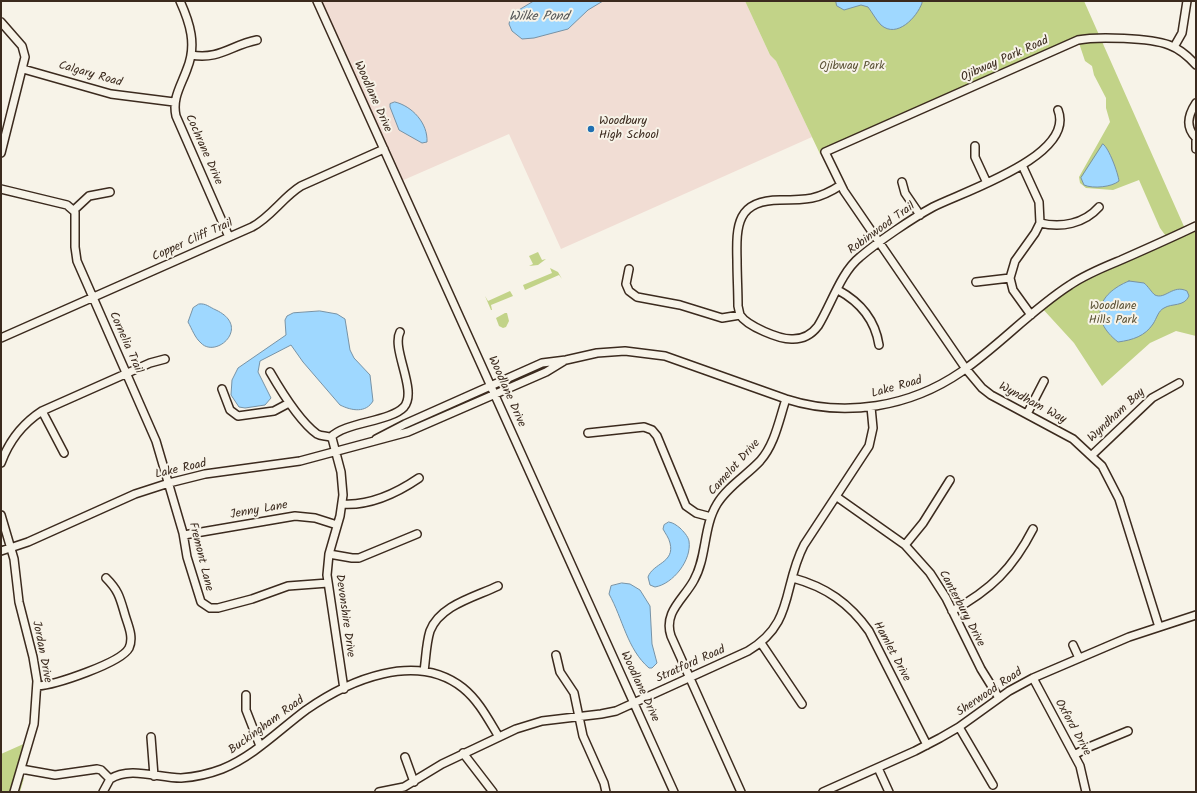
<!DOCTYPE html>
<style>
body{margin:0}
#map{position:relative;width:1197px;height:793px;overflow:hidden;background:#f7f3e8;font-family:Kalam,sans-serif}
canvas{display:block}
.frame{position:absolute;inset:0;border:2px solid #3b2a1e;pointer-events:none}
</style>
<div id="map">
<canvas width="1197" height="793"></canvas>
<div class="frame"></div>
</div>
<script>
const context = document.querySelector('canvas').getContext('2d');
context.lineJoin = 'round';
function fill(path, color) { context.fillStyle = color; context.fill(path, 'evenodd'); }
function stroke(path, color, width, dash) { context.strokeStyle = color; context.lineWidth = width; context.lineCap = dash ? 'butt' : 'round'; context.setLineDash(dash || []); context.stroke(path); }
function write(font, color, halo, rows, align = 'center') {
  context.font = font + ' Kalam,sans-serif'; context.lineWidth = 4; context.setLineDash([]); context.textBaseline = 'middle'; context.strokeStyle = halo; context.fillStyle = color; for (const [text, x, y, turn = 0] of rows) {
    context.save(); context.translate(x, y); context.rotate((+turn || 0) * Math.PI / 180); context.textAlign = isNaN(turn) ? turn : align; if (halo) context.strokeText(text, 0, 0); context.fillText(text, 0, 0); context.restore();
  }
}
fill(new Path2D(`
 M317,1H745L770,55L776,61L812,137L561,249L509,134L399,182Z`), '#f1ddd4');
fill(new Path2D(`
 M745,1H1084L1186,231L1196,226V336L1176,331L1150,343L1102,386L1074,343L1041,307L1070,285L1168,239L1160,228L1139,180L1113,190L1086,188L1080,183L1079,177L1110,122L1106,108V98L1094,75L1092,66L1085,61L1078,40L820,154L776,61L770,55Z
 M538,252L542,260L546,259L538,265L529,266L533,264L529,256Z
 M550,268L558,272L562,279L559,275L525,290L523,285L552,273Z
 M510,291L513,296L491,305L492,310H491L485,296L488,301Z
 M505,313H507L509,321L506,327L503,328L499,326L496,318Z
 M28,742L19,777L24,778L20,792H1V754Z`), '#c2d388');
const water = new Path2D(`
 M534,1H603L588,10L568,29L534,38L522,39L512,31L509,24L511,15Z
 M836,1H922V3C917,17 897,39 881,25C876,20 872,12 868,7L861,5L844,10L837,6Z
 M395,102C412,106 428,123 427,142L422,143L399,130L390,107V104Z
 M1103,144C1109,148 1118,173 1119,181C1112,187 1093,189 1084,185L1081,178Z
 M1129,281L1144,283C1148,286 1152,293 1155,295C1165,300 1173,284 1187,291L1189,296C1184,307 1172,303 1164,308C1158,311 1157,318 1153,324C1145,336 1133,340 1118,342C1089,319 1097,294 1129,281Z
 M199,304C206,303 209,307 216,310C252,327 216,359 201,343C195,338 192,329 188,322L193,308Z
 M320,311L337,314L345,319L350,350L354,358L370,375L373,401C366,413 352,411 340,405L303,362L291,345L260,361L258,372L271,398L265,405L245,408L239,407L231,395L232,380L238,368L286,335L285,320L287,316L293,313Z
 M669,522C674,523 676,525 680,528C683,531 688,536 689,541C692,560 673,584 655,587L650,585L648,577C653,563 675,563 670,543C669,538 665,533 663,529L664,525Z
 M622,583L630,584L640,590L650,606L652,644L657,663L652,668H649C627,649 623,619 609,594L611,586Z`);
fill(water, '#9fd8ff');
stroke(water, '#7792a5', 1);
const minor = new Path2D(`
 M180,1C190,23 197,45 187,69C181,86 172,98 176,116L229,237
 M317,1L674,792
 M1,22L22,46L25,57L1,153
 M1174,47L1182,33L1187,1
 M191,55C220,60 231,45 257,40
 M23,69L111,94L174,102
 M1196,103C1188,115 1185,127 1196,138
 M1196,141V149
 M975,146V157L987,183
 M1022,165L1039,202L1040,223L1035,233L1015,261L1010,278L1013,290L1031,315
 M902,182L905,193L920,215
 M1,189L67,205L75,212V247L77,261L156,441L183,533L187,557L201,602L210,608H218L252,599L288,586L328,583
 M74,210L89,196L110,192
 M1040,223C1061,228 1084,224 1099,207
 M629,269L626,284L629,291L637,297L680,305L722,318L740,315C747,326 780,340 793,339C803,339 812,334 818,326C831,305 841,272 860,257C879,241 911,219 933,207C962,192 1076,156 1058,110
 M976,282L1010,278
 M838,290C860,302 875,319 879,345
 M740,315L738,306C738,291 737,275 737,260C736,225 737,200 780,200C806,200 818,200 841,185
 M1,338L252,227C271,217 283,197 301,186L384,149
 M270,372C281,391 299,421 317,434C322,437 327,435 332,438L341,472L343,495L340,516L329,554L327,575L344,689
 M222,389L230,410L238,416L274,411L289,403
 M42,411L64,453
 M1027,414L1044,381
 M588,433L644,427L652,430L657,436L686,506L696,513L711,517
 M331,437C345,422 390,422 404,407C418,391 391,349 400,332
 M376,439L405,424L542,363L566,360L597,353L625,351L665,356L786,399C845,418 910,407 961,372C1000,345 1031,310 1070,285C1086,274 1104,267 1121,260C1146,249 1171,238 1196,226
 M1092,455L1152,398L1179,383
 M1,463C9,441 22,424 42,411L150,363L165,359
 M837,497L905,545L930,573L946,598L981,669L999,698
 M342,504C370,506 397,493 419,478
 M1,515L14,559L19,602L33,657L37,681L34,724L14,792
 M184,535L295,516L315,518L337,525
 M905,545L923,523L950,480
 M1,551L28,542L135,494L169,483L205,474L300,461L408,432L546,372L564,361
 M329,554L352,558H359L417,534
 M793,578C826,587 849,603 869,631L927,745
 M952,611C991,590 1013,568 1033,529
 M1159,627L1119,499L1102,466L1073,439L991,395L982,388L966,369L844,191L825,152L1078,40C1097,36 1151,38 1169,45C1180,49 1188,56 1196,65
 M761,643L802,704
 M1073,645L1079,658
 M556,655L560,672L574,693L583,736L604,783L606,792
 M424,671C426,658 426,644 430,631C440,605 475,597 498,586
 M1033,678L1080,766L1086,792
 M37,686C55,685 121,663 129,648C134,637 128,625 125,615C120,598 119,591 106,578
 M246,695V710L260,746
 M959,727L993,785
 M151,737L154,776
 M463,753L493,792
 M1074,755L1089,747L1128,731
 M405,757L414,782
 M878,768L889,792
 M21,769L55,775L97,769L101,770L110,779C130,766 158,778 181,778C195,777 209,774 222,769C254,756 279,730 306,710C349,680 416,651 463,688C479,701 488,719 499,737
 M103,792L110,779
 M379,792L404,787L442,764L516,729L542,721L601,714L616,711L748,651C795,623 782,587 804,545L869,446L873,428L871,407
 M741,792L671,636C663,612 684,599 694,580C707,557 703,527 717,504C727,487 747,475 760,461C775,444 779,420 786,399
 M823,792L915,751L940,738L959,727L1009,691L1033,678L1129,637L1196,615`);
stroke(minor, '#3b2a1e', 10);
stroke(minor, '#f7f3e8', 7);
for (const [x, y, r, color] of [
 [591,129,4,"#1f6fb2"]
]) { const dot = new Path2D(); dot.arc(x, y, r, 0, 2 * Math.PI); context.fillStyle = color; context.fill(dot); stroke(dot, '#f7f3e8', 1.5); }
write('12px', '#3b2a1e', '#f7f3e8', [
 ["Ojibway Park Road",1005,60,-24],
 ["Calgary Road",90,75,16],
 ["Woodlane Drive",372,97,66],
 ["Cochrane Drive",203,150,66],
 ["Robinwood Trail",882,229,-36],
 ["Copper Cliff Trail",193,241,-24],
 ["Cornelia Trail",125,343,66],
 ["Lake Road",897,388,-16],
 ["Woodlane Drive",506,392,66],
 ["Wyndham Way",1032,404,28],
 ["Wyndham Bay",1117,416,-43],
 ["Camelot Drive",735,468,-48],
 ["Lake Road",181,470,-13],
 ["Jenny Lane",259,511,-10],
 ["Fremont Lane",200,557,76],
 ["Canterbury Drive",961,609,62],
 ["Devonshire Drive",344,616,82],
 ["Jordan Drive",41,652,79],
 ["Hamlet Drive",891,652,62],
 ["Stratford Road",691,665,-24],
 ["Woodlane Drive",639,687,65],
 ["Sherwood Road",990,693,-34],
 ["Buckingham Road",267,726,-36],
 ["Oxford Drive",1072,728,61]
]);
write('12px', '#5d5438', '#f7f3e8', [
 ["Ojibway Park",852,67],
 ["Woodlane",1113,307],
 ["Hills Park",1113,321]
]);
write('12px', '#3b2a1e', '#f7f3e8', [
 ["Woodbury",599,122],
 ["High School",599,136]
], 'left');
write('italic 13px', '#545656', '#f7f3e8', [
 ["Wilke Pond",539,18]
]);
</script>
